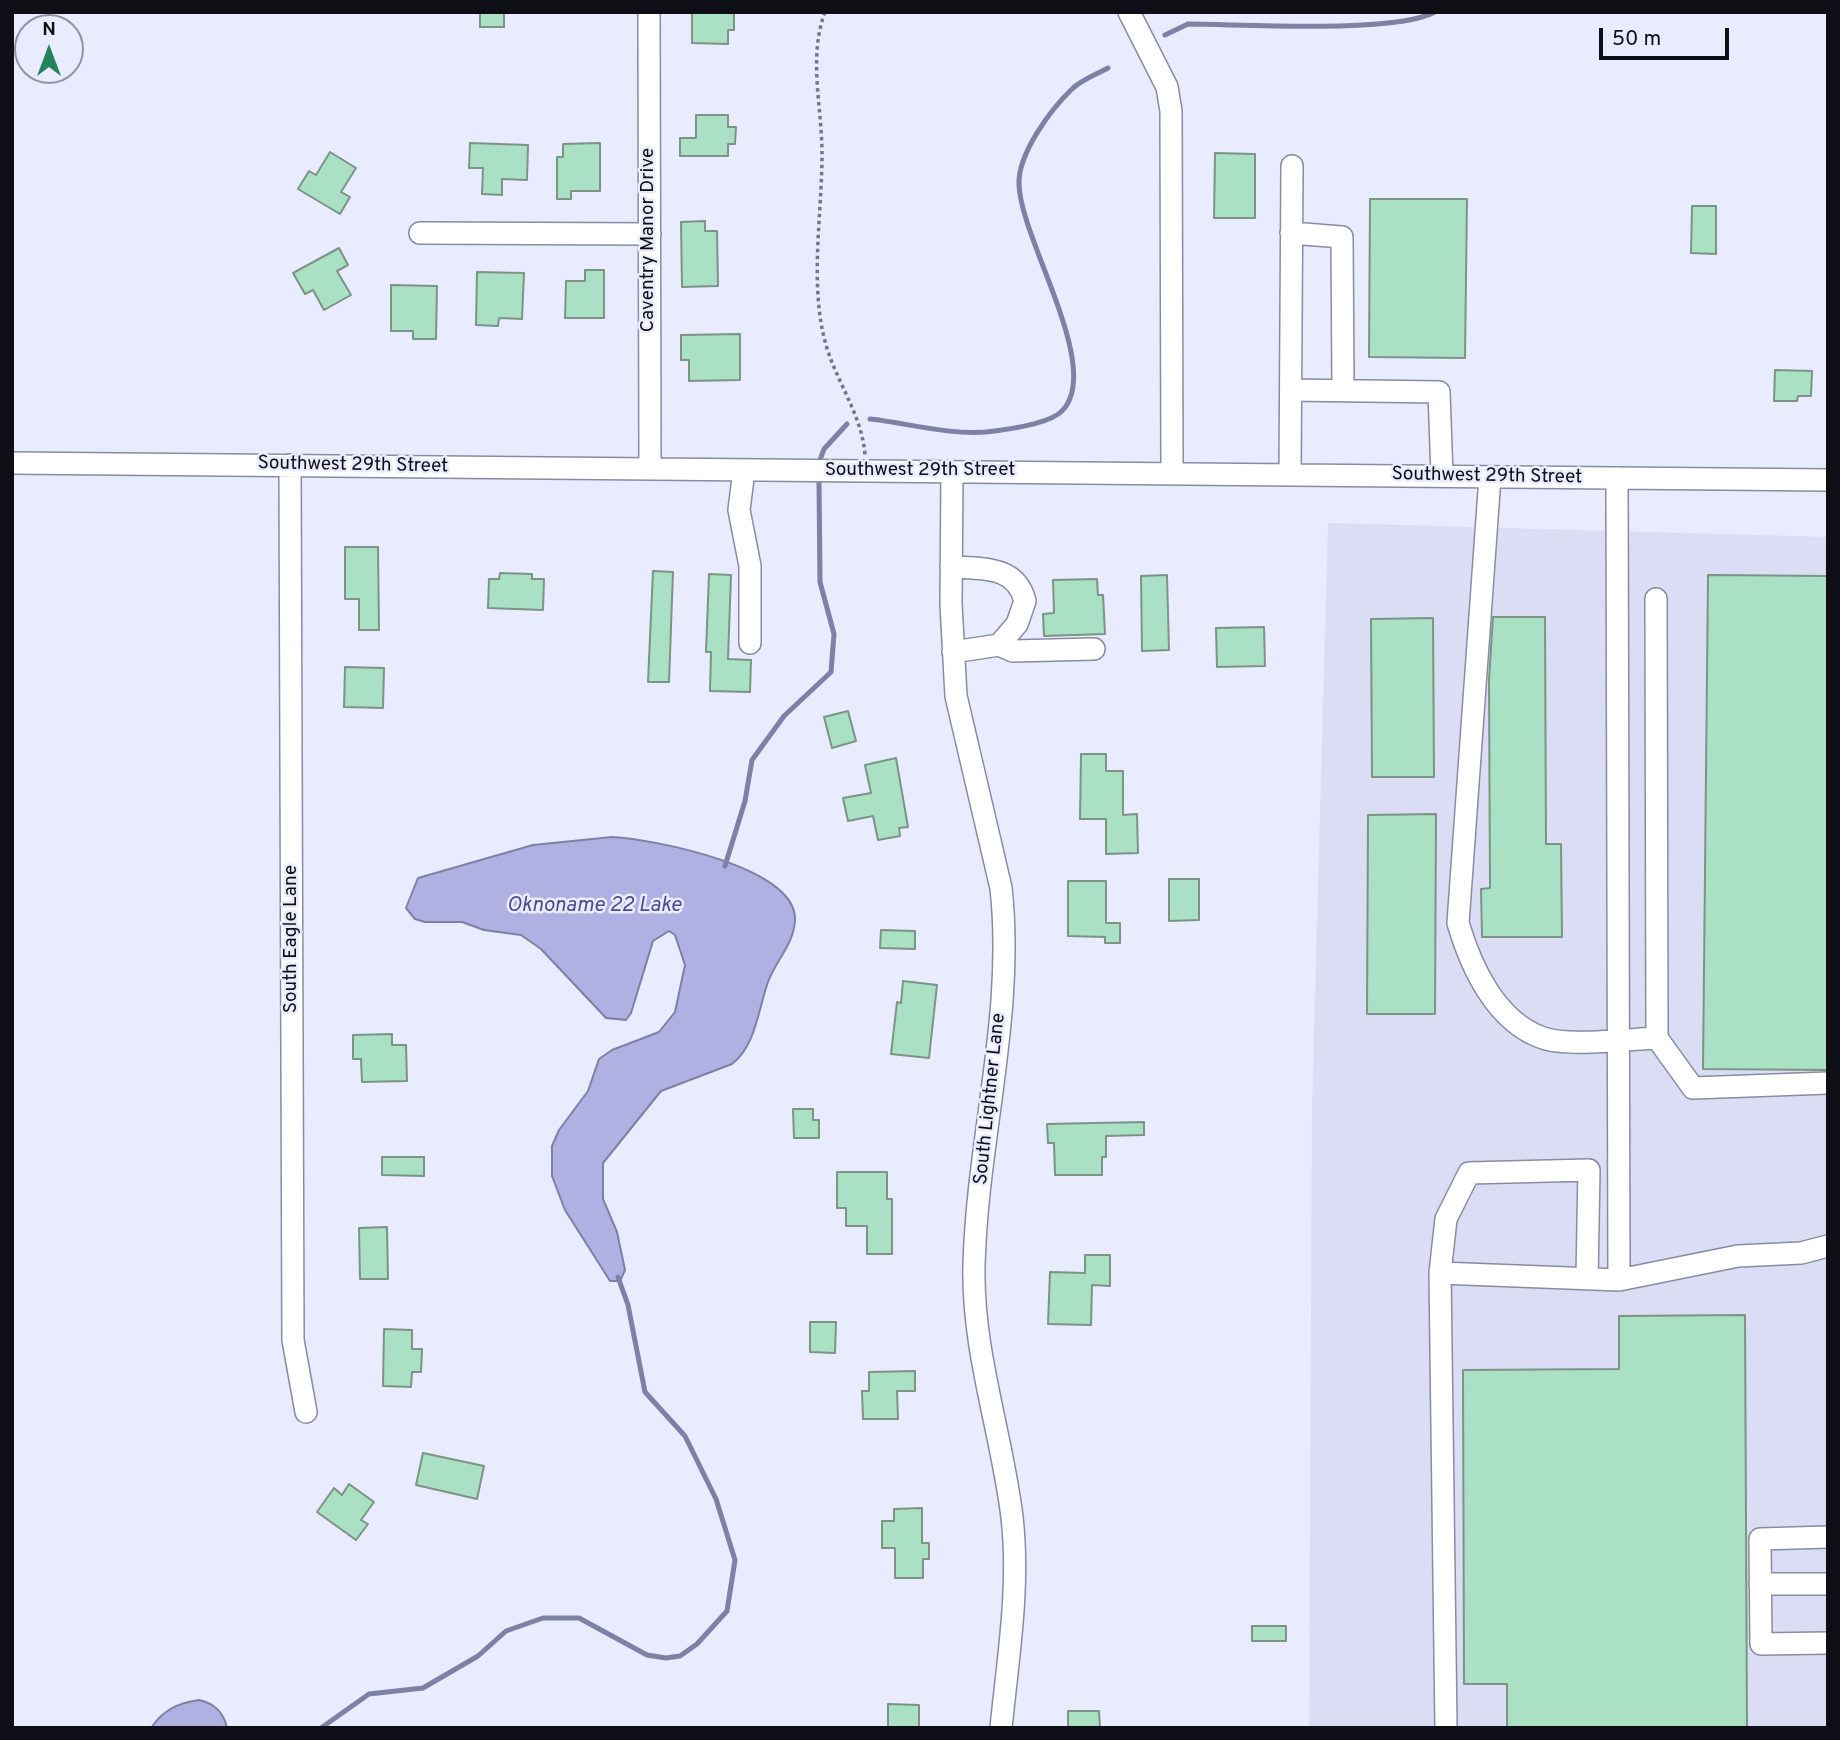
<!DOCTYPE html>
<style>
body{margin:0}
#map{position:relative;width:1840px;height:1740px;overflow:hidden;background:#e9ebfe;font-family:Overpass,sans-serif}
canvas{display:block}
.frame{position:absolute;inset:0;border:14px solid #0e0e16;pointer-events:none}
.north{position:absolute;left:14px;top:14px;width:70px;height:70px;box-sizing:border-box;background:#e9ebfe;border:2px solid #9193a1;border-radius:50%;rotate:0deg;font-size:19px;font-weight:700;line-height:28px;text-align:center;color:#0e0e16}
.north::after{content:'';display:block;margin:auto;width:24px;height:32px;background:#23835b;clip-path:polygon(50% 0,100% 100%,50% 72%,0 100%)}
.scale{position:absolute;left:1599px;top:28px;width:130px;height:32px;box-sizing:border-box;border:4px solid #0e0e16;border-top:0;padding-left:9px;font-size:21px;line-height:24px;white-space:nowrap;color:#0e0e16;-webkit-text-stroke:5px #e9ebfe;paint-order:stroke}
</style>
<div id="map">
<canvas width="1840" height="1740"></canvas>
<div class="frame"></div>
<div class="north">N</div>
<div class="scale">50 m</div>
</div>
<script>
const context = document.querySelector('canvas').getContext('2d');
context.lineJoin = 'round';
function fill(path, color) { context.fillStyle = color; context.fill(path, 'evenodd'); }
function stroke(path, color, width, dash) { context.strokeStyle = color; context.lineWidth = width; context.lineCap = dash ? 'butt' : 'round'; context.setLineDash(dash || []); context.stroke(path); }
function write(font, color, halo, rows, align = 'center') {
  context.font = font + ' Overpass,sans-serif'; context.lineWidth = 5; context.setLineDash([]); context.textBaseline = 'middle'; context.strokeStyle = halo; context.fillStyle = color; for (const [text, x, y, turn = 0] of rows) {
    context.save(); context.translate(x, y); context.rotate((+turn || 0) * Math.PI / 180); context.textAlign = isNaN(turn) ? turn : align; if (halo) context.strokeText(text, 0, 0); context.fillText(text, 0, 0); context.restore();
  }
}
fill(new Path2D(`
 M1328,523L1828,537V1728H1309L1312,1106Z`), '#dbddf5');
const water = new Path2D(`
 M612,837C653,839 797,867 795,920C794,944 776,960 768,982C758,1010 756,1045 732,1064L661,1091L603,1163V1199L617,1232L625,1270L620,1281H610L565,1210L552,1176V1146L559,1130L588,1091L599,1059L612,1050L659,1032L675,1012L685,965L675,935L669,931L653,941L631,1013L626,1020L606,1018L541,949L521,935L484,930L462,922H425L415,919L406,908L418,878L533,845Z
 M199,1700C214,1703 224,1713 227,1728H151C163,1710 178,1703 199,1700Z`);
fill(water, '#aeb1e2');
stroke(water, '#7e80a5', 2);
stroke(new Path2D(`
 M1165,35L1188,24C1242,24 1394,34 1435,12
 M870,419C907,423 948,435 986,432C1004,430 1049,424 1062,411C1104,369 1020,239 1019,184C1018,154 1050,110 1072,89C1081,80 1097,74 1108,68
 M820,460L824,449L847,424
 M725,866L745,801L752,760L784,716L831,672L834,634L820,582L819,482
 M321,1728L369,1694L423,1688L478,1656L506,1631L543,1618H579L647,1655L666,1658L680,1656L697,1644L727,1611L735,1560L716,1499L685,1436L645,1392L628,1305L618,1277`), '#7e80a5', 5);
const building = new Path2D(`
 M480,12H504V27H480Z
 M692,12H734V30H728V44L692,43Z
 M696,115H728V127H736L735,144H728V156H680V138H696Z
 M470,143L528,145L527,180L502,179V195L482,194L483,168H469Z
 M600,143V191H571V199H557V157H563V144Z
 M330,152L356,168L341,192L350,197L340,214L298,189L309,171L316,175Z
 M1215,153L1255,154V218H1214Z
 M1370,199H1467L1465,358L1369,357Z
 M1692,206H1716V254L1691,253Z
 M705,221V231H717L718,286L682,287L681,222Z
 M339,248L348,265L337,271L351,295L324,310L313,290L305,294L293,273Z
 M585,270H604V318H565L566,281H585Z
 M477,272L524,273L522,319L499,318L498,326L476,325Z
 M391,285L437,286L436,339H413V331H391Z
 M740,334V380L689,381V360H681V335Z
 M1775,370L1812,371L1811,396H1798L1797,401H1774Z
 M345,547H378L379,630H359V599H345Z
 M653,571L673,572L669,682H648Z
 M500,573L532,574V579H544L543,610L488,608L489,579H499Z
 M709,574L731,575L728,659L751,660L750,692L710,691L711,652H706Z
 M1167,575L1169,650L1142,651L1141,576Z
 M1708,575L1828,576V1070L1703,1069Z
 M1097,579L1098,595H1103L1105,634L1044,636L1043,614L1054,613L1053,580Z
 M1493,617H1545L1546,844H1561L1562,937H1482L1481,889L1490,888L1489,680Z
 M1433,618L1434,777H1372L1371,619Z
 M1264,627L1265,666L1217,667L1216,628Z
 M345,667L384,668L383,708L344,707Z
 M848,711L856,741L832,748L824,717Z
 M1081,754H1106V771H1123V815L1137,814L1138,853L1106,854V819H1080Z
 M896,758L908,827L899,828L900,836L878,840L873,816L848,821L843,798L871,793L865,765Z
 M1436,814L1435,1014H1367L1368,815Z
 M1169,879H1199V920L1169,921Z
 M1068,881H1106V923H1120V943H1105V937L1068,936Z
 M881,930L915,931V949L880,948Z
 M903,981L937,985L929,1058L891,1054L897,1002L901,1003Z
 M392,1034V1045H406L407,1081L362,1082L361,1059H353V1035Z
 M793,1109H813V1120H819V1138H794Z
 M1144,1122V1135L1106,1136V1157H1102V1175H1055L1054,1143H1048L1047,1124Z
 M382,1157H424V1176L382,1175Z
 M837,1172H887V1199H892V1254H867V1226H846V1208H837Z
 M387,1227L388,1279H360L359,1228Z
 M1085,1255H1110V1286L1092,1285L1091,1325L1048,1324L1050,1272L1085,1273Z
 M1745,1315L1747,1728H1507V1684H1464L1463,1370L1619,1369V1316Z
 M810,1322H836L835,1353L810,1352Z
 M384,1329L412,1330V1349H422L421,1372H412L411,1387L383,1386Z
 M915,1371V1391H897L898,1419H863L862,1391H869V1372Z
 M423,1453L484,1466L477,1499L416,1485Z
 M349,1484L374,1502L361,1520L368,1524L356,1540L317,1512L334,1488L342,1495Z
 M922,1508V1543H929V1559H923V1578H895V1548H882V1521H894V1509Z
 M1252,1626H1286V1641H1252Z
 M888,1704L919,1705V1728H888Z
 M1068,1711H1099L1100,1728H1068Z`);
fill(building, '#aae1c4');
stroke(building, '#7c9386', 2);
const minor = new Path2D(`
 M649,12L650,469
 M1129,12L1167,87L1171,111L1172,473
 M420,233L650,234
 M1291,233L1342,237L1343,390
 M1292,390L1439,392L1442,476
 M12,463L1828,480
 M290,465L293,1340L306,1412
 M744,470L739,510L750,566V643
 M952,472L951,604L956,696L1001,888C1015,1015 977,1140 974,1266C972,1351 1002,1434 1012,1517C1020,1587 1008,1658 1001,1728
 M1290,474L1292,166
 M1490,477L1458,923C1471,967 1496,1022 1543,1038C1568,1047 1629,1039 1657,1038L1656,599
 M1617,478L1619,1280
 M951,567C982,569 1016,565 1025,601L1017,624L999,645L953,652
 M999,645L1013,651L1094,649
 M1657,1038L1693,1088L1828,1083
 M1440,1273L1446,1219L1469,1173L1589,1170L1587,1278
 M1828,1537L1760,1539L1761,1644L1828,1643
 M1760,1584H1828
 M1446,1728L1440,1273L1619,1280L1738,1256L1801,1253L1828,1246`);
stroke(minor, '#898ba0', 24);
stroke(new Path2D(`
 M825,12C808,57 822,107 822,154C822,216 809,285 826,345C837,383 862,415 865,455`), '#757683', 3.5, [3.5, 3.5]);
stroke(minor, '#fff', 21);
write('19px', '#0e0e16', '#e9ebfe', [
 ["Caventry Manor Drive",649,240,-90],
 ["Southwest 29th Street",353,466,1],
 ["Southwest 29th Street",920,471],
 ["Southwest 29th Street",1487,477,1],
 ["South Eagle Lane",292,939,-90],
 ["South Lightner Lane",991,1099,-84]
]);
write('italic 21px', '#4c4c8a', '#e9ebfe', [
 ["Oknoname 22 Lake",594,907]
]);
</script>
